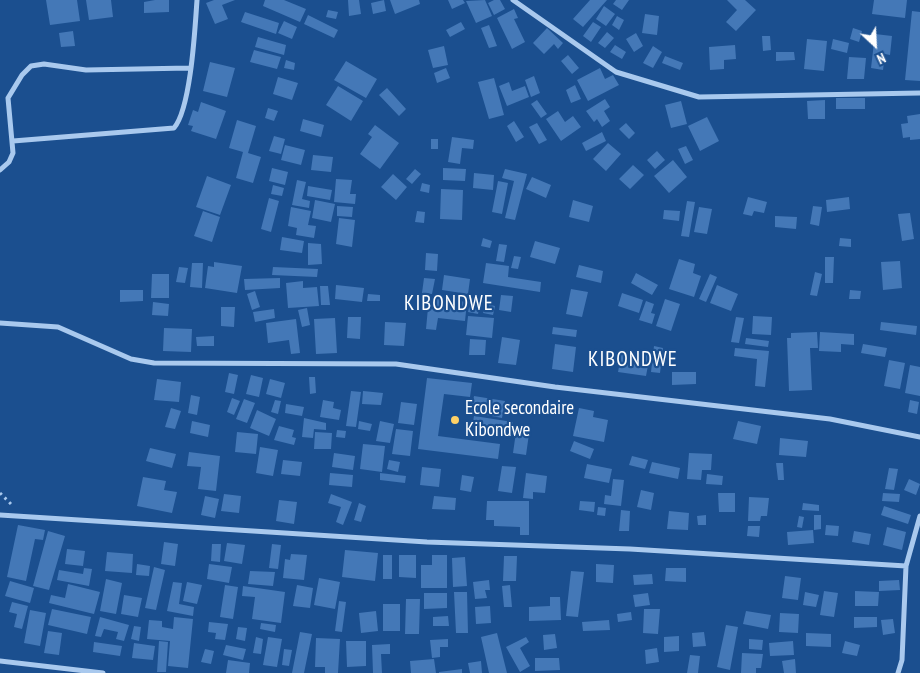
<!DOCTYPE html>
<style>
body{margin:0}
#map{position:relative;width:920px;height:673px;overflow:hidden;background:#1b4f8f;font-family:"PT Sans Narrow",sans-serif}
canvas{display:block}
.north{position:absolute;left:850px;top:20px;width:50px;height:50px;-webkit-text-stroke:4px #1b4f8f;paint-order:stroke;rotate:155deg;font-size:14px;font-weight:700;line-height:20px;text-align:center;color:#fff}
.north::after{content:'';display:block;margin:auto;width:18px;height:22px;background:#fff;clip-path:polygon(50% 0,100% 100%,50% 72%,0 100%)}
</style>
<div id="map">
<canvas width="920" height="673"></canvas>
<div class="north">N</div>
</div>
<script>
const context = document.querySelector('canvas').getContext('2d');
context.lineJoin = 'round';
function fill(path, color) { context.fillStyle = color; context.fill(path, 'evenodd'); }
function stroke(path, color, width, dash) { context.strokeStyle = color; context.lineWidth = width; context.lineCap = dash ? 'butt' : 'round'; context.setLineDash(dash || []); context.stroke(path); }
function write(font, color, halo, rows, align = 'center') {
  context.font = font + ' "PT Sans Narrow",sans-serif'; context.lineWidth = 4.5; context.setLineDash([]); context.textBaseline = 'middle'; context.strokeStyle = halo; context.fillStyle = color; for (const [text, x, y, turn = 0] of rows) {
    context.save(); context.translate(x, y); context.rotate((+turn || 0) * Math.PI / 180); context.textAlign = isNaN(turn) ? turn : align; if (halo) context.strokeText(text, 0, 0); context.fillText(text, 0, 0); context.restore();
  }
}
fill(new Path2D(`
 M46,0H77L80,21L50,25Z
 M86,0H111L113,17L89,20Z
 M155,0H169V12L144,13V2Z
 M214,0H235L222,5L228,19L215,24L206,3Z
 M265,0H284L306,9L300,22L263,6Z
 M348,0H359L361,14L349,16Z
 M384,0L386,11L373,14L371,3Z
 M390,0H419L420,4L395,14Z
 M448,0H463L465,3L452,9Z
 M485,0L492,16L476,23L466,1Z
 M494,0H500L505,9L494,15L488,3Z
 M590,0H607L583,27L573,19Z
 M616,0H629L622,10L613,4Z
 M727,0H745L756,10L736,31L726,22L737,10Z
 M874,0H907L905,18L872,14Z
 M604,6L615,14L606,26L596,19Z
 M514,9L518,18L514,19L525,42L512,49L497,18Z
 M328,10L338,12L336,19L326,17Z
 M912,11L920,12V81L905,80Z
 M245,12L279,23L276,34L241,22Z
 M645,14L659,16L657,35L642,33Z
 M308,15L338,30L334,38L304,24Z
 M617,16L624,20L619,30L612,25Z
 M284,21L297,27L292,39L278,33Z
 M461,22L465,29L450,37L446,30Z
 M593,22L601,27L591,42L583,36Z
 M489,25L497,46L489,48L481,28Z
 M547,28L563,43L558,49L554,44L544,54L533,43Z
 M853,28L862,31L859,42L850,39Z
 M73,31L75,46L61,47L59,33Z
 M607,32L614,38L605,48L598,43Z
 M636,33L643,46L634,52L626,39Z
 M875,34L892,36L890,55L885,54L883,70L871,68Z
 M762,36H770L771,50L763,51Z
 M258,37L286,45L284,55L255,47Z
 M807,39L827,41L824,71L804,69Z
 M833,39L849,43L847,53L831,49Z
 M615,45L626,52L622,59L610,52Z
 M735,45L736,59L724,60V69L710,70L709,47Z
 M444,46L448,65L433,68L428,50Z
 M653,46L662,52L653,68L643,63Z
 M254,50L281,57L277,69L250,62Z
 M776,52H794L795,60L776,61Z
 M568,55L579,68L572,74L561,61Z
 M665,56L683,63L680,70L662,63Z
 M849,57L866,58L864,79H847Z
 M286,60L295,63L294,70L284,68Z
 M346,61L377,79L366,98L334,80Z
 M210,62L235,68L227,97L203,91Z
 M446,68L450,78L437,83L434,73Z
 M600,68L605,79L613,75L619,85L588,101L577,80Z
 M534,76L540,93L531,97L525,80Z
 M278,77L298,83L292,100L273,94Z
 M494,78L504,115L489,119L478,82Z
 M509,82L512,91L525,86L529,97L507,106L499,86Z
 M575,85L581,99L571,103L566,90Z
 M338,86L363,101L351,121L326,105Z
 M387,88L406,109L399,116L379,95Z
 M836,98H865V109H836Z
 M605,99L610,107L604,111L610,121L602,127L597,119L594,122L586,111Z
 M537,100L547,114L541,118L531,104Z
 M825,100V119H808L807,101Z
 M681,101L687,124L671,128L665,105Z
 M201,102L226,111L216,139L191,131L193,126L188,125L193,110L198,112Z
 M268,108L278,111L274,121L265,118Z
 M558,111L565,122L573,116L581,127L561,141L546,119Z
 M920,114V139L910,140V137L903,138L901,124L908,123L907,116Z
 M707,117L719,141L700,151L688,126Z
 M303,119L324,125L321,137L300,131Z
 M237,120L256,126L248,153L261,157L253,183L236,178L243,152L229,148Z
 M514,121L524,137L516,142L507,126Z
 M537,123L547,140L539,144L529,127Z
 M626,123L635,133L629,139L619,129Z
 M375,125L399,143L380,169L360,154L372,137L368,134Z
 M602,132L606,141L586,151L582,143Z
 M274,136L285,139L281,154L269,151Z
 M452,137L474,140L473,149L462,148L460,164L448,162Z
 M431,139H438V149H431Z
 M608,143L621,154L606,171L593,159Z
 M285,145L305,150L301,165L281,160Z
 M686,146L693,160L685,164L678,149Z
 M657,151L665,160L655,169L647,160Z
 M313,155L333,157L331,172L311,170Z
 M673,160L687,177L669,193L654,176Z
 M633,165L644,175L630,189L619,179Z
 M272,168L288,172L285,185L269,181Z
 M443,168L466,169L465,181L443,180Z
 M415,169L421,174L412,184L406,179Z
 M505,169L527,174L515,220L505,218L514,181L502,178Z
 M474,173L494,175L493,190L473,188Z
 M393,174L407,187L396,200L381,187Z
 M207,176L231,185L220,215L196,207Z
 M532,177L551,185L546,198L526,189Z
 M336,179L352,180L350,194H356L355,204L334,202Z
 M297,180L306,182L302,199L310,201L309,208L292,205Z
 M498,181L508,183L502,214L492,212Z
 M422,183L430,185L429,193L420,191Z
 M273,185L284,188L282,196L271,194Z
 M308,186L332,190L330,200L307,196Z
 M441,189L463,190L462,220L440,219Z
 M748,197L767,202L764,213L754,211L752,216L743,214Z
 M849,197L850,209L827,212L826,200Z
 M269,198L279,201L271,232L261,229Z
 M315,200L335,204L331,222L312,218Z
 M573,200L593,206L589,222L569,217Z
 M687,201L695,202L689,237L681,236Z
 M337,206L353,207L352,217L337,216Z
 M813,206L822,207L819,226L810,224Z
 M291,207L311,211L308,225L316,226L314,238L296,235L297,228L288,226Z
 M699,207L712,209L707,234L694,232Z
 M664,210L680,211L679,221L663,219Z
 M203,211L220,217L212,242L194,236Z
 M417,211L425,212L424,223L415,222Z
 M910,213L914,239L902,241L898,214Z
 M775,216L797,217L796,229L775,227Z
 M339,218L355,220L352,247L336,244Z
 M282,237L304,241L302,253L280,250Z
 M483,238L492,241L490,248L481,246Z
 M840,238L851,239V247L839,246Z
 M535,241L560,248L555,264L530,257Z
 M308,243L321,244L322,264L308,265Z
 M499,244L507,245L504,262L496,261Z
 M426,253L438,254L437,271L425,270Z
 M514,256L521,257L518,269L511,268Z
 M825,257H834L833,283H825Z
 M679,259L695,264L693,273L701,276L694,297L669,289Z
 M900,261L902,288L883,290L881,262Z
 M214,262L242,266L237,293L205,288L208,266L214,267Z
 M192,263H203L202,288L190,287Z
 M486,263L509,266L508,277L541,282L540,292L483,283Z
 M579,265L603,271L601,283L576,277Z
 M179,267L188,268L185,283L176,282Z
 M273,267L318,269L317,277L272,275Z
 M815,272L822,274L817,296L810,295Z
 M636,273L658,285L652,295L631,283Z
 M152,274H169V298H151Z
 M710,274L717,277L706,302L699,299Z
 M444,275L470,279L468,294L442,290Z
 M280,278V288L245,290L244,279Z
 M424,278L435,279L432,294L422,293Z
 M303,281V288L317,287L319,306L288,308L286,283Z
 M336,285L364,288L362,302L335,299Z
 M717,285L738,294L731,311L710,303Z
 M320,286H328L330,305H321Z
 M571,289L588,292L582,317L566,314Z
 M120,290H143V301L120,302Z
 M850,290L861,291L860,299H849Z
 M255,291L260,307L252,310L247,294Z
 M622,293L643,300L639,313L618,306Z
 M368,294L380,295V301H367Z
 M501,295L513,296L511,312L499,310Z
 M429,297L467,302L465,321L438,318L436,330L426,329Z
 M665,299L680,304L671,331L656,326Z
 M646,301L654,304L651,313L655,314L652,324L639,320Z
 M153,302L169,304L168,316L152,315Z
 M470,303L480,305L478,314L468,312Z
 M486,304L495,306L493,315L483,313Z
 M221,307H235L234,327L221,326Z
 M307,308L310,325L302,327L298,310Z
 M274,309L275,318L255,322L253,312Z
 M468,316L494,318L492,338L466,335Z
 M753,316L772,317L771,335L752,334Z
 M348,317H361L360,339L347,338Z
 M736,317L744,318L739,343L731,342Z
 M335,318L337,353L316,354L314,319Z
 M296,319L300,353L291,354L289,340L268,343L266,323Z
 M385,322L406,323L404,346L384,345Z
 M881,322L917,326L916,335L880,330Z
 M553,327L577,330L576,337L552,334Z
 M164,328L192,329L191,352L163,351Z
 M817,332L818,348H810L812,390L789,391L787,338H791V333Z
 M820,332L854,334V345L841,344V352L819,351Z
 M214,336V346H197L196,337Z
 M502,337L520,340L516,365L498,363Z
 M746,338L769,341L768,347L745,344Z
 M470,339L486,340L485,355H469Z
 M555,344L576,347L573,372L552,369Z
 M863,344L887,348L885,357L861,353Z
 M654,346L663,348L660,373L651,372Z
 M735,348L769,351L765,387L755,386L757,359L734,356Z
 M622,351L650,355L646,376L618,372Z
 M889,360L905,363L900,389L884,386Z
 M910,365L920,367V396L905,393Z
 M672,372H696V384L672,385Z
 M229,373L238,375L234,394L225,392Z
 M251,375L263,378L259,397L246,394Z
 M309,377H315L316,393L310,394Z
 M427,378L472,383L470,397L444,394L438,436L500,444L498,459L418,449Z
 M157,379L181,382L179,402L154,400Z
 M270,379L285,383L281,398L266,394Z
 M351,391L361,392L356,427L346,426Z
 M363,391L383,393L381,405L362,404Z
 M191,395L200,397L197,415L188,413Z
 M474,396L505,401L502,418L471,412Z
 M232,398L240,401L234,415L227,412Z
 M244,399L255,403L247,423L236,419Z
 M275,400L281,401L278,414L271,412Z
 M323,400L334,402L333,408L341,410L339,420L320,417Z
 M910,400L919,402L917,414L908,412Z
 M401,402L417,404L414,425L398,423Z
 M286,404L304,407L302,416L285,413Z
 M171,408L181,411L175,429L165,427Z
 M579,408L594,411L593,417L608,420L604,442L573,436Z
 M257,410L276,419L269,436L250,428Z
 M474,416L513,422L512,433L472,427Z
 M304,418L326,423V430L314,429L313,438L302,437Z
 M192,421L210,425L208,437L190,433Z
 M359,421L372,424L370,431L358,429Z
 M380,421L394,424L390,443L376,441Z
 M738,421L761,426L757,444L733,439Z
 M279,426L294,430L292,437L296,438L294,445L274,440Z
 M396,429L413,431L410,456L392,454Z
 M337,430L346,431L345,438L336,437Z
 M237,432L258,434L256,454L235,452Z
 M315,432L332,433L331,449H314Z
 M516,432L529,434L526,455L513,453Z
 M780,438L808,441L806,457L779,455Z
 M574,441L594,449L590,459L570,451Z
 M363,444L385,446L382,472L360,469Z
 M260,447L278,450L273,476L256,473Z
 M150,448L176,454L172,468L146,461Z
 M189,452L220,456L216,491L198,489L201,467L187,466Z
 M334,453L355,456L353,470L332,467Z
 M689,453L712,454L711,470H702L701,480L687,479Z
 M632,456L648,460L645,469L629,465Z
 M283,460L302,462L300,476L281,474Z
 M389,460L400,462L398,472L387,469Z
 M652,462L680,468L678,479L649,473Z
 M776,463H783L784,480H778Z
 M587,464L612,469L609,483L584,478Z
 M502,466L516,467L512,493L498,491Z
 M422,467L441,469L439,487L420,485Z
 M889,468L898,469L894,490L885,489Z
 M330,473L353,475L352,487L329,485Z
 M380,473L406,476L405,483L380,480Z
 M526,473L547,476L545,493L533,492V499L523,498Z
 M707,474L723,476L722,485L706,484Z
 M462,475L474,477L471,492L460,490Z
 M143,477L166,481L164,490L177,492L172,513L137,506Z
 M613,479L624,480L621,506L604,504L605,495L611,496Z
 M909,479L920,484L916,495L904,490Z
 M641,490L654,493L651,510L637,507Z
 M718,493H735V512H719Z
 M883,493L900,494L899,502L882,501Z
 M224,494L241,496L239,513L221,511Z
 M331,494L352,502L343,525L336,522L341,507L328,503Z
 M205,496L219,499L215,518L201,515Z
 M434,496L456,498L455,510L432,509Z
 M749,497L769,498L767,516H761L760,521H748Z
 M279,500L297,502L294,524L276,521Z
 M487,501H529V535H520V527L494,526V520H486Z
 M580,501L595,502L594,512L579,510Z
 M359,503L366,506L361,522L354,520Z
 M803,503L819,505V511L802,510Z
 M884,506L911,515L908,524L881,515Z
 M598,507L606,508L605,516L597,515Z
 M621,510L630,511L629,531H619Z
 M669,511L689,513L688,530L667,529Z
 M706,515V525H698L697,516Z
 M814,515H821V529L814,530Z
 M799,516L804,517L802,528L797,527Z
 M18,525L45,530L43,540L35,539L26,581L7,577Z
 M826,525L839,526L838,536L825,535Z
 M748,526H760L759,537L747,536Z
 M887,527L906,532L902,550L883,545Z
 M813,530L814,543L788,545L787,532Z
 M48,531L65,536L49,590L33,586Z
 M854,531L871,534L869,545L852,542Z
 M164,542L178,544L175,566L161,564Z
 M227,543L245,545L242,564L224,561Z
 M212,544H221L220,562L211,561Z
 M272,544L281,545L278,569L269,568Z
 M67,549L85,551L83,566L65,564Z
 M345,550L378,553L375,581L342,577Z
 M107,552L133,554L132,573L105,571Z
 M291,554L307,555L304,580L283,578L285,559L290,560Z
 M383,555H392V579H383Z
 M399,555H416V578L399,577Z
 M432,555H447V588H421V565H432Z
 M504,556H517L516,581H503Z
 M465,557L467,586L453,587L452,558Z
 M137,564L150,566L149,576L136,575Z
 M209,564L232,567L229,583L207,579Z
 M596,564L614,565L613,583L596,582Z
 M154,567L165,570L156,610L145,608Z
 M84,568L92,569L89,586L57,580L59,570L83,574Z
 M666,568H686V582L665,581Z
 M250,571L275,572L273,586L248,584Z
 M571,571L584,572L578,617L566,616Z
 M652,574L653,584L634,585L633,575Z
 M785,576L801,578L798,600L782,598Z
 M319,578L340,582L335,609L314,605Z
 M106,579L122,583L116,614L100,611Z
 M489,580L490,590H485L487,598L475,599L473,582Z
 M899,580L900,590L879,591V581Z
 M10,581L34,588L30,603L5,596Z
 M173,582L182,583L179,604L194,607L193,616L167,611Z
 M187,582L202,585L197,604L183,601Z
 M68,584L100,592L94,614L49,603L51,595L65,598Z
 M225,585L238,587L233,619L220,617Z
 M297,585L313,588L310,608L293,606Z
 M510,585L512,607H504L502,586Z
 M243,586L285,592L281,623L252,619L255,597L242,596Z
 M824,591L838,593L834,617L820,615Z
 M855,591L879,592L878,606H855Z
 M454,592H467L468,633H456Z
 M805,592L819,595L816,607L803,605Z
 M424,593H447V608L424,609Z
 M648,593L650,605L635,607L633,595Z
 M124,595L142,598L138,617L121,614Z
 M550,597H560L561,620L529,621V607L550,606Z
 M406,599H420L419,634H405Z
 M339,601L346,602L342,632L335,631Z
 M12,602L28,606L22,629L14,627L17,614L9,612Z
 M383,604H400V631H383Z
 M490,606L491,623L476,624L475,607Z
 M52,609L91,617L87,634L48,625Z
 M644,609H660L658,634L643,633Z
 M30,610L46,613L40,646L24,643Z
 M376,611L378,631L361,633L359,613Z
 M746,611L771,615L768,629L743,624Z
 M631,612L632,620L618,622L617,614Z
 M780,613L799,614L798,633L779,632Z
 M448,616L449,626H433V617Z
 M100,617L129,625L124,641L116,639L118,632L104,629L101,637L95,636Z
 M174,617L193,619L188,668L168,666L170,641L147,639L149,620L162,621V627L173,629Z
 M854,617H877V627L854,628Z
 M893,619L895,633L883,635L881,620Z
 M609,620L610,630L583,631L582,622Z
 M209,622L228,624L225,640L215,639L216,633L208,632Z
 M261,623L276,625L275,632L260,629Z
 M726,625L738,627L730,670L717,667Z
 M134,626L141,627L139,641L131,639Z
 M238,627L247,628L245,641L236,639Z
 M48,631L62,633L59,655L44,653Z
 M300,632L312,634L304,673H292Z
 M704,632L706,646L693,647L692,633Z
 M497,633L507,673H489L481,637Z
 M806,633L831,634V647L806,646Z
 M555,634L557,648L544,650L543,635Z
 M679,636V651L664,652V637Z
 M256,637L263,639L261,654L253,653Z
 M268,637L282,639L277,667L263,665Z
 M526,637L529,642L520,648L530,666L520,672L506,647Z
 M316,638L340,639L338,673H325V667H315Z
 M448,639V647H440V657L432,658L430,640Z
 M749,639L763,640L762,650L749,649Z
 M159,641L168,642L166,672H157Z
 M346,641H366V666L347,667Z
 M793,641L794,655L770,656L769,643Z
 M845,641L860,645L857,656L842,653Z
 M94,642L122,646L120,656L93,652Z
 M134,643L155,646L153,660L132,658Z
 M390,644V654H381L382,673H373L372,645Z
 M226,645L246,649L243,660L223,655Z
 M657,648L659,662L646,664L645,650Z
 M205,649L214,651L211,664L201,662Z
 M284,649L292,650L289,666L282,665Z
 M742,653L763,654L761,668H756V673H741Z
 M690,655L700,656L698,673H687Z
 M535,658H559L560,670L535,671Z
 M434,659L436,673H411L410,661Z
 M795,659L796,673H784L782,661Z
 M228,660L250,663L249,673H226Z
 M481,661L482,673H470L468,663Z
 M462,669V673H439V672Z`), '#4478b7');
stroke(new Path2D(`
 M0,493L12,505`), '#a9c9ee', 3, [2.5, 4]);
stroke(new Path2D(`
 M513,0L616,72L699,97L920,93
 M13,141L174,128C191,108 195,28 197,0
 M0,170L9,162L13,153L8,98L22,75L31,66L44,64L86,70L189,68
 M0,323L58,327L131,359L154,363L396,364L555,387L830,419L920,437
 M0,515L427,542L630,549L906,566
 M0,661L103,673
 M898,673L902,660L906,566L920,516`), '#a9c9ee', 5);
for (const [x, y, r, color] of [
 [455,420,5,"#ffd166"]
]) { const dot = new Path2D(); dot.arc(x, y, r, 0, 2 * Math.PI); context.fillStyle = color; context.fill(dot); stroke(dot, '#1b4f8f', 2); }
write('19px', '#fff', '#1b4f8f', [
 ["Ecole secondaire",465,409],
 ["Kibondwe",465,431]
], 'left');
context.letterSpacing = '1px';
write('21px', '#fff', '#1b4f8f', [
 ["KIBONDWE",449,304],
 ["KIBONDWE",633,360]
]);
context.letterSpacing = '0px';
</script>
